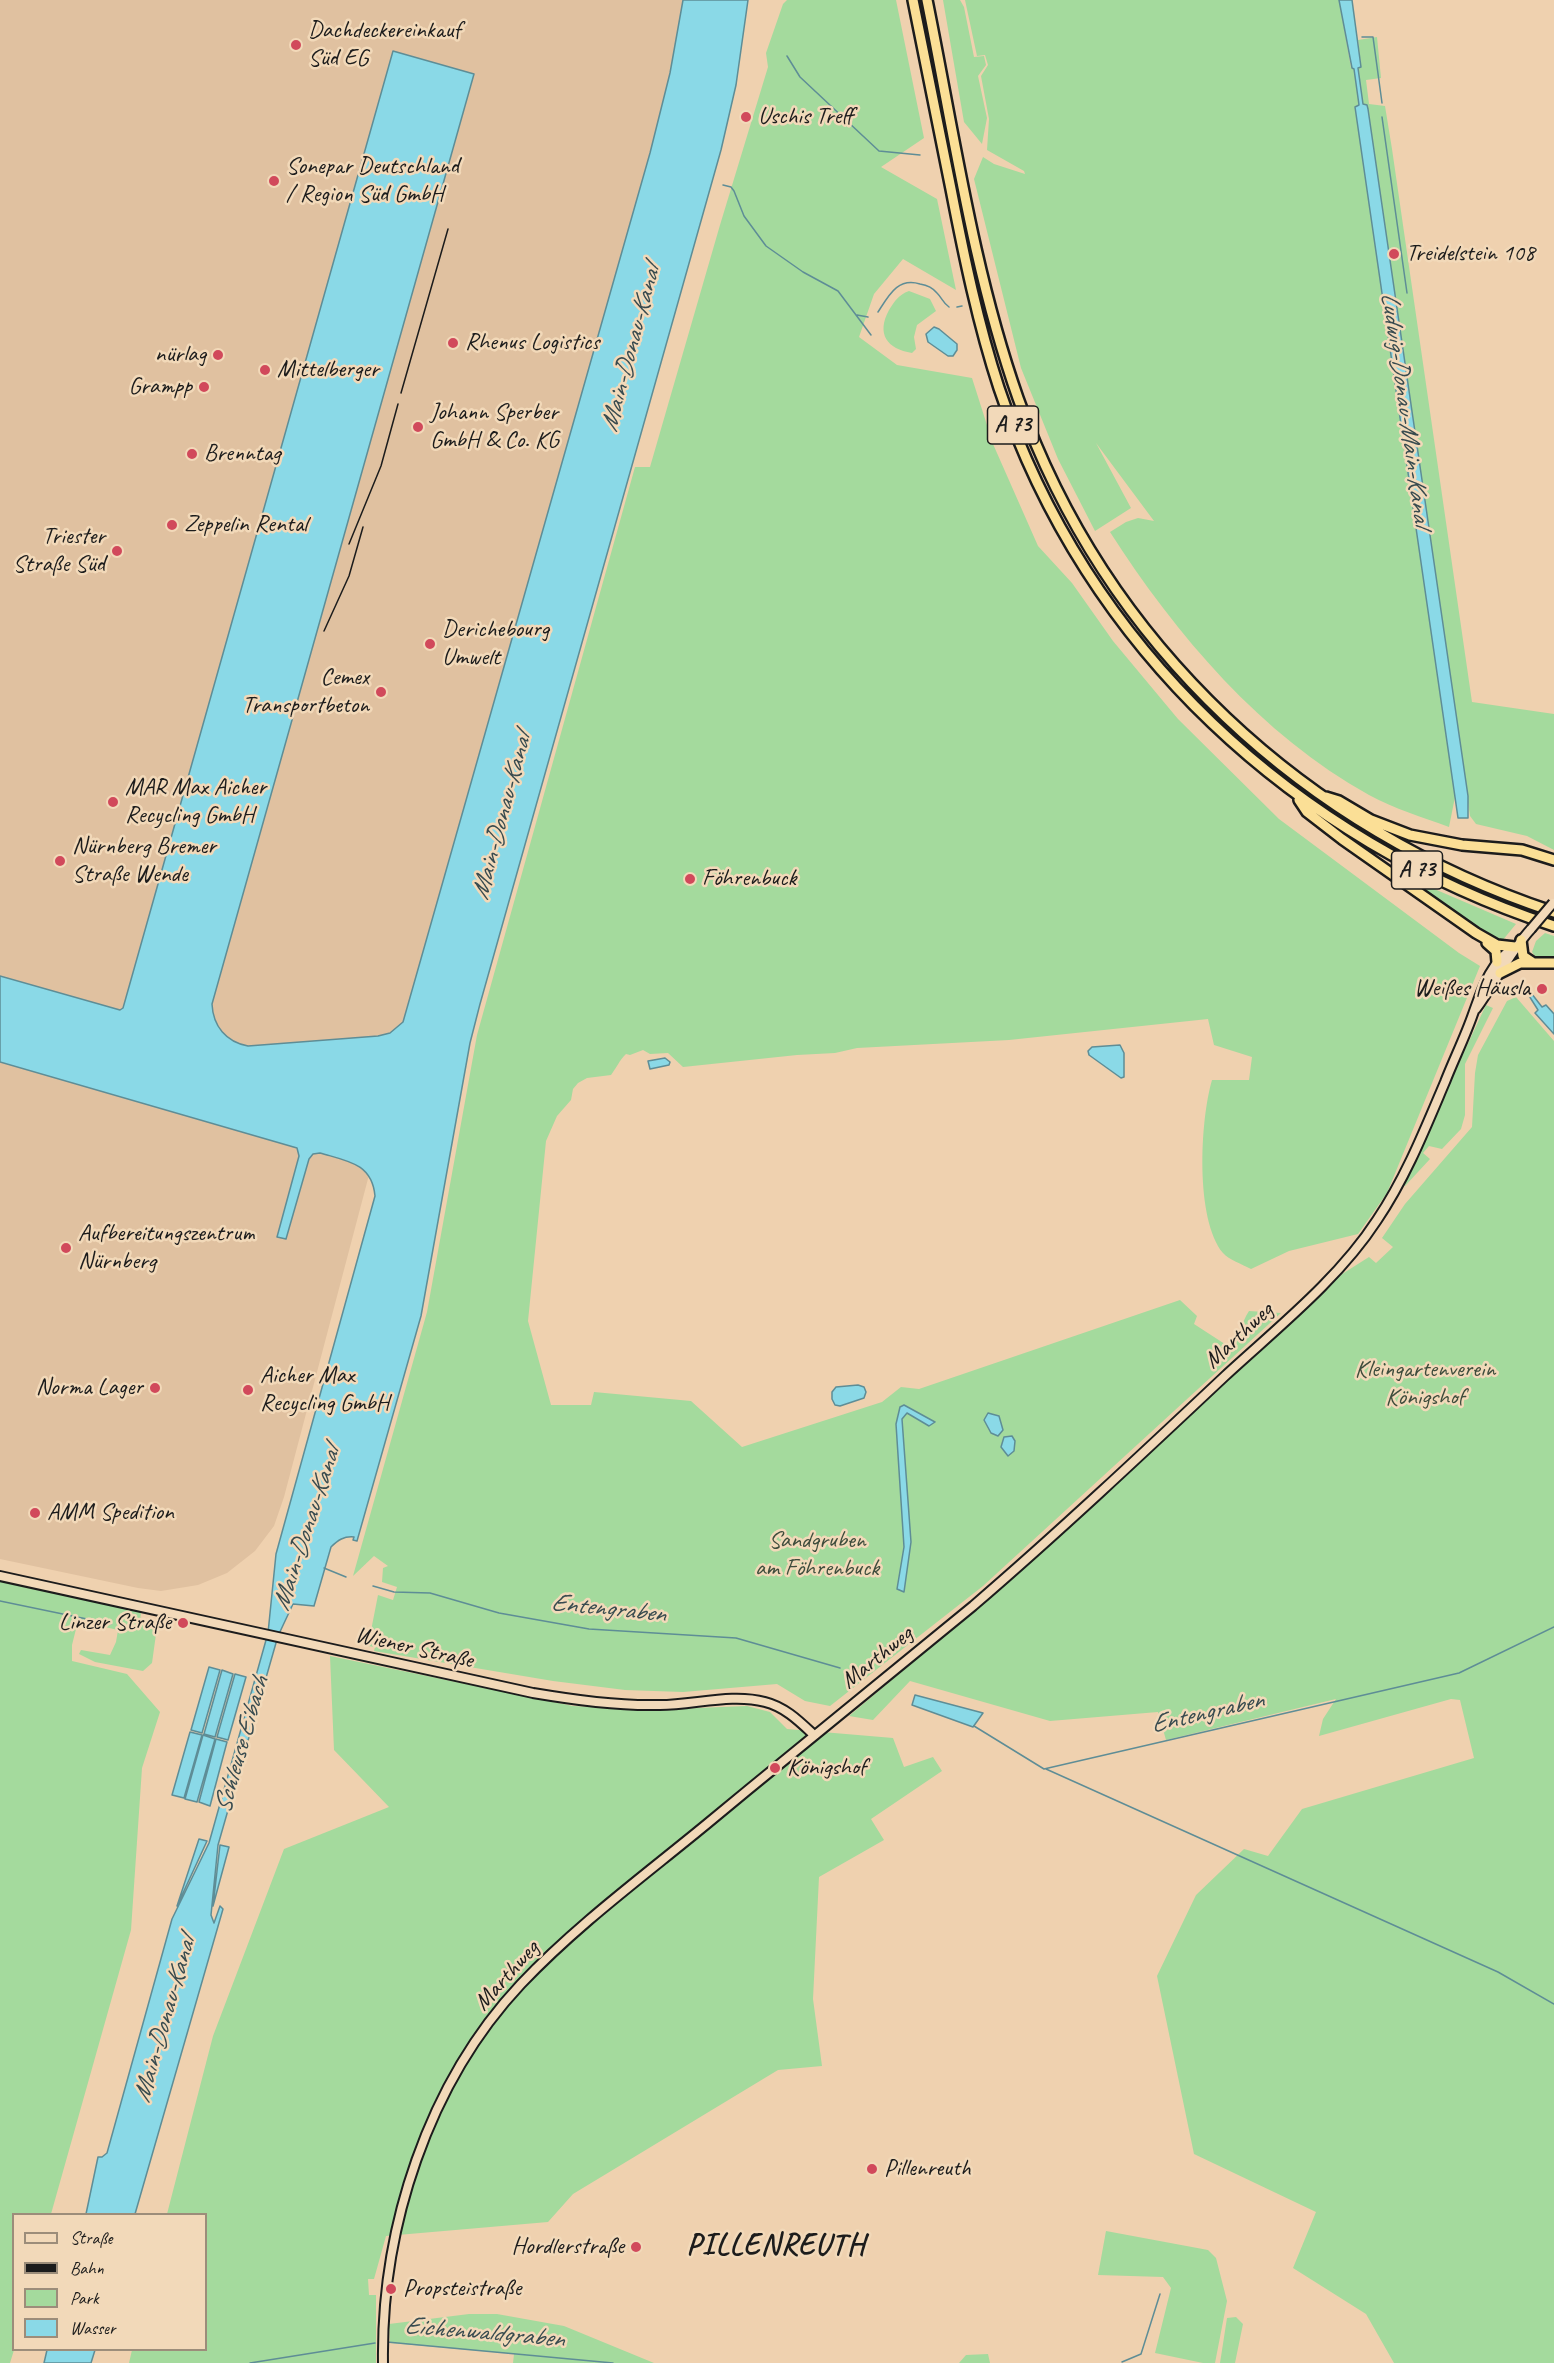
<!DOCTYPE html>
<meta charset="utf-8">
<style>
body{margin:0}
#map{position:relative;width:1554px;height:2363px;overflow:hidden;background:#efd1af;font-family:Caveat,sans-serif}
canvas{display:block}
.legend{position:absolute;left:12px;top:2213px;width:195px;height:138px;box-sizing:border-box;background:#f2d9b9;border:2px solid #9c8d7a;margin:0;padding:8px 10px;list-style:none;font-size:18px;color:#1c1c1c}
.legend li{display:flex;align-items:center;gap:12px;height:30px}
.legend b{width:30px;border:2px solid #9c8d7a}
</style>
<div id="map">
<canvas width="1554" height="2363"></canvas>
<ul class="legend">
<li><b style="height:8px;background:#f2d9b9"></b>Straße</li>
<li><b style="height:8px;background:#1c1c1c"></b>Bahn</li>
<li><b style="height:16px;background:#a4da9d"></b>Park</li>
<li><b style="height:16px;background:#8ad9e7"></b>Wasser</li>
</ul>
</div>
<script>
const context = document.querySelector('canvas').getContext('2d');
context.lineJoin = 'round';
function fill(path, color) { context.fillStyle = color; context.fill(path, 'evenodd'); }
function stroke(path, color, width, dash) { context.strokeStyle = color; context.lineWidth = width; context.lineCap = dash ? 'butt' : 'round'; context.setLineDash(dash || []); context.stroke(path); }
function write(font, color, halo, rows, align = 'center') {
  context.font = font + ' Caveat,sans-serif'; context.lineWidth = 5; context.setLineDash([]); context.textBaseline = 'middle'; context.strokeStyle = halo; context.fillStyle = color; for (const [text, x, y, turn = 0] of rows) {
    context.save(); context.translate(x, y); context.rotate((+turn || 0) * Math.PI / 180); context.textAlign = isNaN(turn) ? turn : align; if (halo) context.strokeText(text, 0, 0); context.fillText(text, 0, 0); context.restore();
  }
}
fill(new Path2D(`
 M0,0H683L670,73L656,134L408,1009L369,1175L284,1497L274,1526L255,1551L227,1573L198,1585L161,1591L138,1588L0,1559Z`), '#e0c1a0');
fill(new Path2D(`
 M787,0H896L924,138L881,167L937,199L956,290L903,259L874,294L859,337L897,365L972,378L993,444L1038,546L1072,583L1113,641L1178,719L1279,819L1459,953L1480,966L1387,1193L1358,1234L1289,1251L1251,1269C1242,1264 1229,1260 1223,1253C1195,1219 1200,1121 1212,1080H1249L1252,1057L1214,1045L1208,1019L1009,1040L857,1048L835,1053L797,1055L683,1067L668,1053L650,1054L643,1050L630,1055L626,1054C619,1061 617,1067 611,1075L587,1078L578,1083L573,1089L571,1100L557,1116L546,1141L528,1321L551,1405H591L594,1392L691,1401L742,1447L882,1402L901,1387L919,1389L1180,1300L1197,1316L1194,1324L1231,1348C1240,1336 1241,1323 1249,1311L1281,1313L983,1586L830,1706L805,1701L777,1684L683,1692L625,1690L553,1681L374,1651L375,1647L368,1646L378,1595L393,1600L397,1587L382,1582L383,1568L388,1566L374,1556L353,1576L427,1312L477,1035L635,467H650L720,225L768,67L766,53L783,4Z
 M943,0H960L964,7L974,57L984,56L986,65L978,76L987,118L982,144L964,122Z
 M965,0H1339L1351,68L1354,69L1359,105L1355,107L1455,797L1449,827C1422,817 1395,809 1369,795C1261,735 1176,635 1110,532L1126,522L1138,518L1154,521L1096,443L1131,508L1095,531L1058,459L1021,368L974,179L983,157L994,164L1025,174L1024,171L987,150L989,119L981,76L988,65L985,55L977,56Z
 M1377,37L1381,78L1366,80L1369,104L1385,106L1392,149L1472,702L1554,714V850L1527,836L1476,824L1470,816L1368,109L1363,105L1358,68L1361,66L1358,40Z
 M909,291L930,299L936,311L917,325L914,337L916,349L912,353C887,349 876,334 889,310C895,301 898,295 909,291Z
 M1397,873L1516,924L1502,941L1482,930Z
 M1545,933L1554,936V959H1537L1532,952L1536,941Z
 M1516,997L1554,1041V2363H1394L1366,2314L1293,2268L1316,2212L1194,2154L1157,1976L1196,1895L1244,1849L1268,1856L1302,1809L1474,1758L1460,1700L1451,1699L1319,1736L1323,1719L1336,1699L1166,1740L1158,1712L1050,1721L910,1681L873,1720L849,1716L966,1617L1234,1374L1339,1276L1369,1257L1376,1263L1393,1247L1382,1238L1405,1204L1472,1127L1475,1073L1478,1055L1507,1001Z
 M1486,1005L1493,1008L1465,1064V1115L1461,1129L1442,1149L1429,1146L1423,1153L1430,1159L1405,1186L1402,1184Z
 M0,1581L141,1612L140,1622L157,1627L152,1663L143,1671L95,1662L79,1654L81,1650L110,1655L116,1642L118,1630L78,1621L72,1645V1661L127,1674L160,1712L142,1768L131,1930L51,2214H14V2350L10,2363H0Z
 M330,1656L573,1706L647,1710L747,1706L770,1712L787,1729L893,1738L904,1767L933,1757L942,1771L871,1819L884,1840L819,1877L813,1999L822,2066L778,2070L573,2194L548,2222L386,2236L374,2279H368L369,2295H376V2363H129L132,2350H206V2214H167L213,2036L284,1849L389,1807L334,1750Z
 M1106,2231L1208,2250L1216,2258L1227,2301L1215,2363H1203L1155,2353L1171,2288L1163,2277L1098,2275Z
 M469,2314H497L564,2326L654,2363H513L514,2354L390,2343L389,2324Z
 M1236,2317L1243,2324L1235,2363H1220L1227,2318Z
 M988,2354L990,2363H959L966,2355Z`), '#a4da9d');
const water = new Path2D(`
 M683,0H748L736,85L721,150L480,1004L470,1043L421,1316L357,1541L353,1540L354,1537C344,1536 338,1540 331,1547L314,1606L293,1604L278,1636L218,1845L211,1915L214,1923L220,1906L223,1909L135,2214H86L98,2157H102L107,2153L172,1919L209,1843L268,1633L276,1554L375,1196C372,1163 347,1161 320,1153L313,1154L309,1159L286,1239L277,1237L299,1156L297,1148L0,1062V976L120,1010L123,1008L393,51L474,74L212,1004C213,1026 226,1042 248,1046L378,1036L390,1033L403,1022L650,153L670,73Z
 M1339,0H1352L1361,67L1358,68L1363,104L1367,105L1368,109L1468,796V818H1458L1455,797L1355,107L1359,105L1354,69L1352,68Z
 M934,327L939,329L957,344V350L953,356H948L928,342L926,334Z
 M1528,989L1542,1007L1546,1005L1554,1014V1034L1535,1013L1538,1010L1526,991Z
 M1120,1045L1124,1053V1077L1121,1078L1089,1055L1088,1051L1092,1047Z
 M665,1058L670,1062L669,1065L650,1069L648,1061Z
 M858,1385L864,1387L866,1392L864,1398L840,1406L835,1405L832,1399V1392L836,1387Z
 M904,1405L935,1422L929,1426L907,1413L902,1419L911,1542L904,1592L897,1589L904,1547L896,1424L900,1407Z
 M988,1413L999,1416L1003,1430L998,1436L991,1433L984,1420Z
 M1012,1436L1015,1441L1014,1451L1008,1456L1001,1447L1004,1437Z
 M209,1667L220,1670L202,1733L191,1730Z
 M222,1670L233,1674L215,1737L204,1734Z
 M235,1674L246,1677L228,1740L217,1737Z
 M915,1695L983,1713L973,1727L912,1705Z
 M190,1732L202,1735L184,1798L172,1795Z
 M203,1735L215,1739L197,1802L185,1799Z
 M216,1739L227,1742L210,1806L199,1802Z
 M199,1839L207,1841L177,1906Z
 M220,1845L229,1847L213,1906Z
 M47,2350H95L91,2363H44Z`);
fill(water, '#8ad9e7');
stroke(water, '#5e8d96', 1.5);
stroke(new Path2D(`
 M1362,37H1373L1382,103
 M787,56L800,77L879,151L920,155
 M1382,117L1407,293
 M723,185L731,187L734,191L744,216L766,246L803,272L838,291L871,335
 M957,307L962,306
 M878,312C889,295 898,277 920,284C926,285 933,288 937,293C942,298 943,303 949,307
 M857,315L868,317
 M324,1568L346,1577
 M373,1586L394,1592L430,1593L499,1613L589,1629L736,1638L840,1668
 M0,1601L111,1624
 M974,1726L1044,1769L1459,1673L1554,1627
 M1046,1769L1498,1972L1554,2004
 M387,2342L613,2363
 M1122,2362L1141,2354L1160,2294
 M250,2363L375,2343`), '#5e8d96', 1.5);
const secondary = new Path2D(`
 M1476,1009C1495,983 1509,953 1531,929
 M0,1576L533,1693C575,1700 617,1706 660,1705C694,1705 732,1693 765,1702C785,1707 799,1721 814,1735
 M383,2363C381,2228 428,2083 521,1984C578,1924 645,1875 708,1823C796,1750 885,1678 973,1606C1059,1532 1142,1454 1225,1376C1277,1328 1338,1280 1377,1220C1406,1177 1425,1129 1445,1082C1454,1059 1465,1037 1473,1014C1482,989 1490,962 1515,947`);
const motorway = new Path2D(`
 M913,0C926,63 938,126 951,189C964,256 978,324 999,388C1086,649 1295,841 1554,926
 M927,0C954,133 973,270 1018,398C1106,646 1306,830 1554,912
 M1326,797L1339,801L1371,820L1410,835L1462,845L1522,850L1554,860
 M1299,800L1307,812L1342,839L1476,933L1497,945L1515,947
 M1521,940L1523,956L1532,962
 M1487,943L1496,951L1497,962
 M1500,973L1520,963H1554`);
stroke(secondary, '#1c1c1c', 12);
stroke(motorway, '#1c1c1c', 14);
stroke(secondary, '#f2d9b9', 8);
stroke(motorway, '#fbdf96', 9);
stroke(new Path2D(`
 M401,393L448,229
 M349,544L381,466L398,404
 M324,631L349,576L363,527`), '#1c1c1c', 1.5);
const secondaryBridge = new Path2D(`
 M1531,929L1553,903`);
stroke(secondaryBridge, '#1c1c1c', 12, []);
stroke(secondaryBridge, '#f2d9b9', 8);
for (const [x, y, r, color] of [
 [296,45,6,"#d1495b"],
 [746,117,6,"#d1495b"],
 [274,181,6,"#d1495b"],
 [1394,254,6,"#d1495b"],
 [453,343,6,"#d1495b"],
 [218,355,6,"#d1495b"],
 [265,370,6,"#d1495b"],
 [204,387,6,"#d1495b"],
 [418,427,6,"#d1495b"],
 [192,454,6,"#d1495b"],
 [172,525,6,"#d1495b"],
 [117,551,6,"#d1495b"],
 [430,644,6,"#d1495b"],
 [381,692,6,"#d1495b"],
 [113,802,6,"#d1495b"],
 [60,861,6,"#d1495b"],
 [690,879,6,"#d1495b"],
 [1542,989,6,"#d1495b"],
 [66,1248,6,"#d1495b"],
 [155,1388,6,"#d1495b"],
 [248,1390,6,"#d1495b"],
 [35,1513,6,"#d1495b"],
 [183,1623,6,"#d1495b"],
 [775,1768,6,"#d1495b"],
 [872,2169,6,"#d1495b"],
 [636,2247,6,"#d1495b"],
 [391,2289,6,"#d1495b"]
]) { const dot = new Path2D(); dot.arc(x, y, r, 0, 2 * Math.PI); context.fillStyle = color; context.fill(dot); stroke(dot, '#f2d9b9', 2); }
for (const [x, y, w] of [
 [1013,425,51],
 [1417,870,51]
]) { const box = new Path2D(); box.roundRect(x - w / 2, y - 19, w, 38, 4.5); context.fillStyle = '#f2d9b9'; context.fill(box); stroke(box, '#1c1c1c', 1.5); }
write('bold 22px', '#1c1c1c', null, [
 ["A 73",1013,425],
 ["A 73",1417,870]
]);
write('24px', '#1c1c1c', '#f2d9b9', [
 ["Dachdeckereinkauf",308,31],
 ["Süd EG",308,59],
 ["Uschis Treff",758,117],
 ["Sonepar Deutschland",286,167],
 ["/ Region Süd GmbH",286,195],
 ["Treidelstein 108",1406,254],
 ["Rhenus Logistics",465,343],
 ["nürlag",206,355,"right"],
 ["Mittelberger",277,370],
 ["Grampp",192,387,"right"],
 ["Johann Sperber",430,413],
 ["GmbH & Co. KG",430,441],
 ["Brenntag",204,454],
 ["Zeppelin Rental",184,525],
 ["Triester",105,537,"right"],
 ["Straße Süd",105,565,"right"],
 ["Derichebourg",442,630],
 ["Umwelt",442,658],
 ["Cemex",369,678,"right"],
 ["Transportbeton",369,706,"right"],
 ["MAR Max Aicher",125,788],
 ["Recycling GmbH",125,816],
 ["Nürnberg Bremer",72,847],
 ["Straße Wende",72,875],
 ["Föhrenbuck",702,879],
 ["Weißes Häusla",1530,989,"right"],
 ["Aufbereitungszentrum",78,1234],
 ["Nürnberg",78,1262],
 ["Aicher Max",260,1376],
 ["Recycling GmbH",260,1404],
 ["Norma Lager",143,1388,"right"],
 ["AMM Spedition",47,1513],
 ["Linzer Straße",171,1623,"right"],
 ["Königshof",787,1768],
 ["Pillenreuth",884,2169],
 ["Hordlerstraße",624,2247,"right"],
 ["Propsteistraße",403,2289]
], 'left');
write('24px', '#1c1c1c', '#f2d9b9', [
 ["Marthweg",1239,1336,-43],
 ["Wiener Straße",414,1648,13],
 ["Marthweg",877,1658,-39],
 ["Marthweg",507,1976,-48]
]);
write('24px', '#3e4c3c', '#f2d9b9', [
 ["Kleingartenverein",1425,1370],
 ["Königshof",1425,1398],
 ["Sandgruben",817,1541],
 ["am Föhrenbuck",817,1569]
]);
write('italic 26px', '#384b4f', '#f2d9b9', [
 ["Main-Donau-Kanal",631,349,-75],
 ["Ludwig-Donau-Main-Kanal",1405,409,82],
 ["Main-Donau-Kanal",502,817,-75],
 ["Main-Donau-Kanal",307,1529,-72],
 ["Entengraben",608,1609,6],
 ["Entengraben",1207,1713,-13],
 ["Schleuse Eibach",242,1745,-74],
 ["Main-Donau-Kanal",165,2020,-74],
 ["Eichenwaldgraben",484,2333,5]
]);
context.letterSpacing = '1.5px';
write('bold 30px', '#1c1c1c', '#f2d9b9', [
 ["PILLENREUTH",776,2246]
]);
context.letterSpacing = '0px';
</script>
